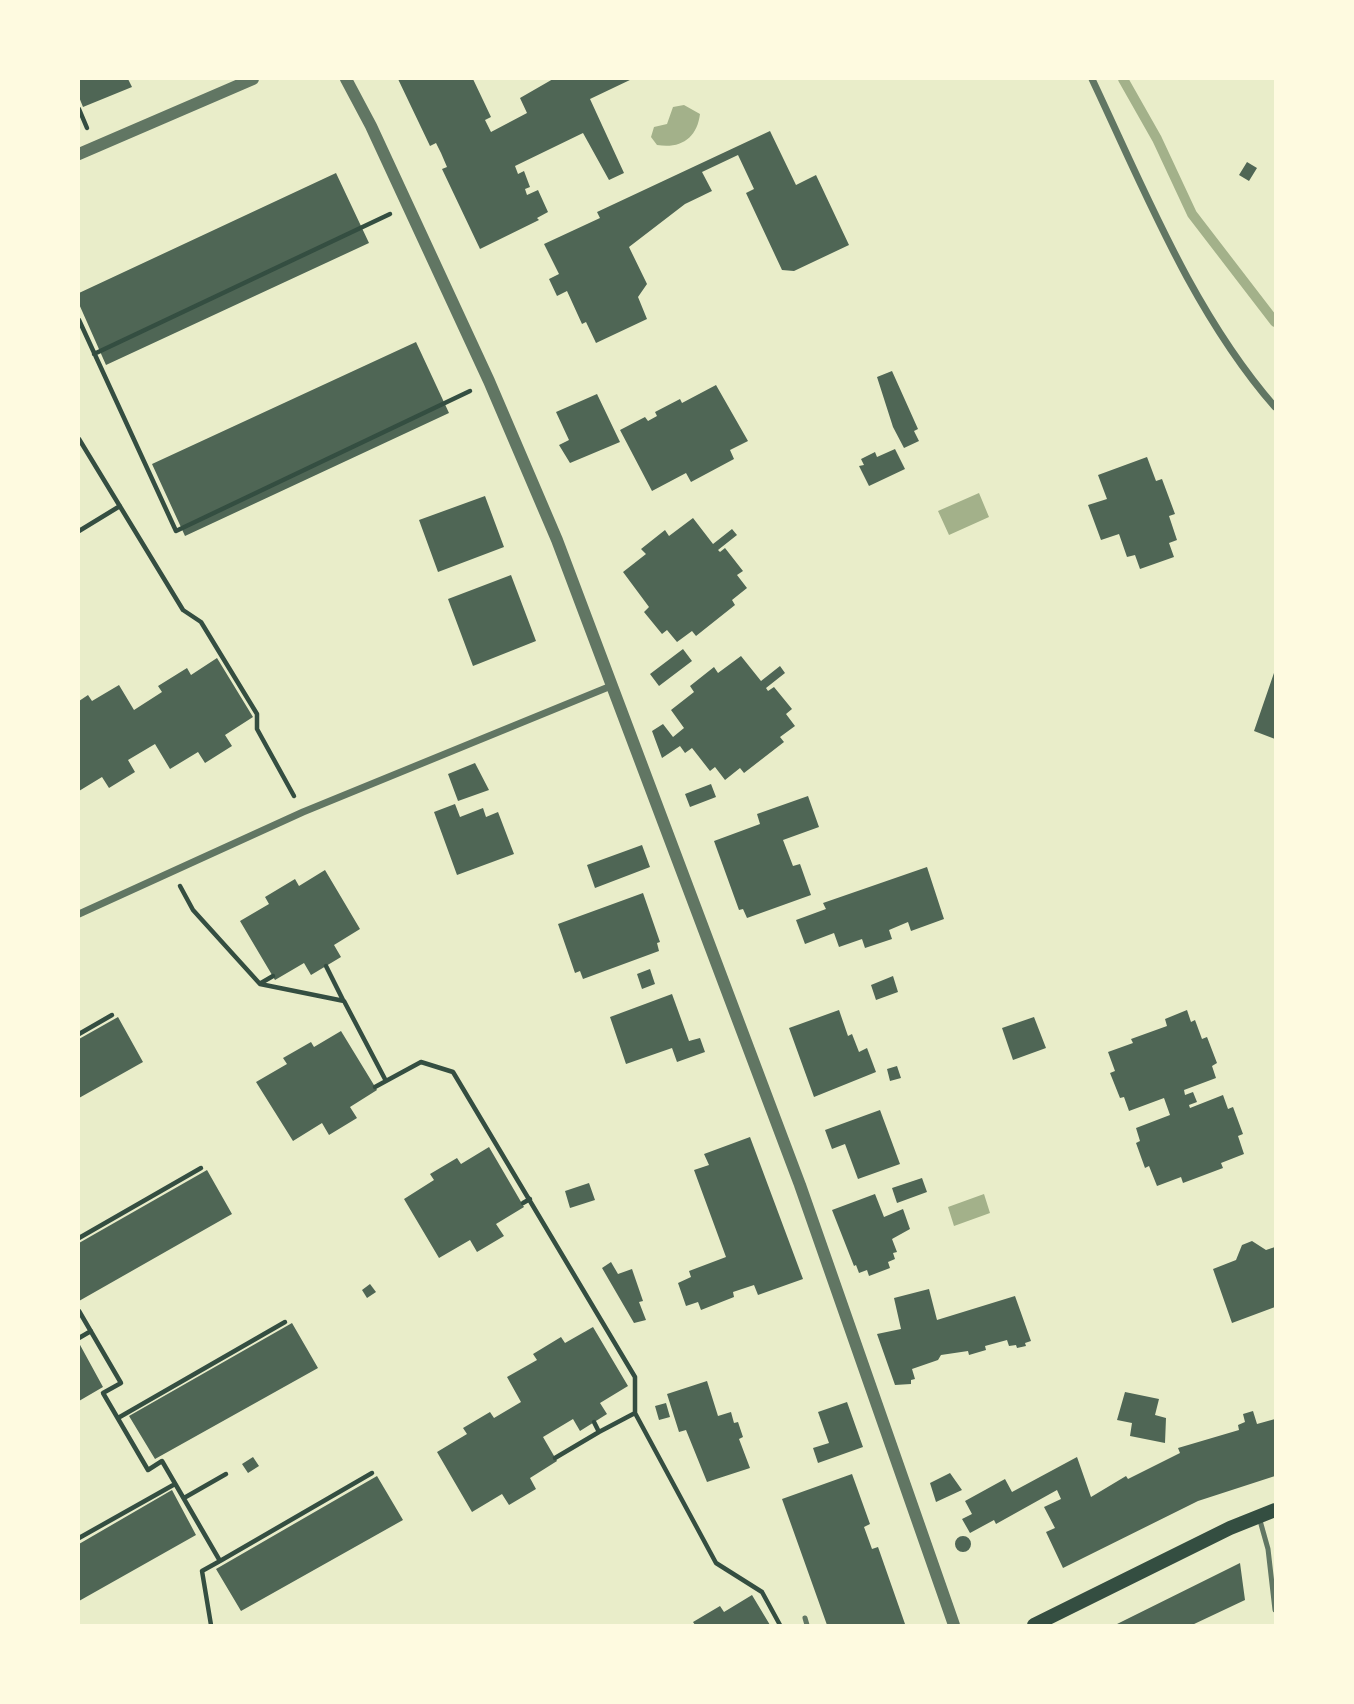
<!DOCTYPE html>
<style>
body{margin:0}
#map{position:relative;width:1354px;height:1704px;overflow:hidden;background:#e9edc9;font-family:Cabin,sans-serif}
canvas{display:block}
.frame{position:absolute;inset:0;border:80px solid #fefae0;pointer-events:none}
</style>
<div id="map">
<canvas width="1354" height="1704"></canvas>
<div class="frame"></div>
</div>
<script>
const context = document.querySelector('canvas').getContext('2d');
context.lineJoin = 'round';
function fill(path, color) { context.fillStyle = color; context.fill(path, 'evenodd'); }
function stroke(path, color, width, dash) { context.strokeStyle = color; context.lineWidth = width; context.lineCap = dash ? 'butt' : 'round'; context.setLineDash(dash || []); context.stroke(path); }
fill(new Path2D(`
 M684,105L700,114C697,138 681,149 657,145L651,137L654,127L667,124L673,107Z
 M979,493L989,517L949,535L938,511Z
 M984,1194L990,1213L954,1226L948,1207Z`), '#a3b18a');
stroke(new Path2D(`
 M1123,79L1157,139L1192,214L1275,322`), '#a3b18a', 10);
fill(new Path2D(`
 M79,79H128L132,87L83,107L79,97Z
 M398,79H473L491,117L485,120L491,132L527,113L520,98L553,79H632L590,99L624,173L609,180L583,133L515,166L518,174L524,171L530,187L525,189L527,195L538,190L548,212L537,218L539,220L480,249L442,169L447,167L441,153L436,143L430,146Z
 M770,131L796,185L816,175L849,245L794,271L782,270L746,193L754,189L738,155L702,172L712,191L685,204L629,247L647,284L638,297L647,319L596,343L586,322L582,324L567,291L557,296L549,279L559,274L544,244L600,218L597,212Z
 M1247,162L1257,168L1249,181L1239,175Z
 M336,173L369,243L106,365L79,304V293Z
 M416,342L449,413L185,536L152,464Z
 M892,371L918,429L914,431L919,441L904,448L893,427L877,377Z
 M716,385L748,441L730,450L734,459L691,482L686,473L652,491L620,430L645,417L648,421L657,416L655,412L680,399L682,403Z
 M597,394L620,442L570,463L559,445L569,440L556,412Z
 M895,449L905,469L869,486L859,466L864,465L861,459L875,452L877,457Z
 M1147,457L1156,481L1162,479L1175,514L1169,516L1177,540L1169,543L1174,557L1140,569L1135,555L1127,557L1119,534L1101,540L1088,505L1107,499L1098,475Z
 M485,496L504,547L438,572L419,520Z
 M693,518L713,544L732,529L737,535L718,550L720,552L725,548L743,571L737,575L747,588L732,600L735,605L696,636L692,631L677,642L667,630L662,634L644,612L649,607L623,572L646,554L641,549L665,530L669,536Z
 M511,575L536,641L473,666L448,599Z
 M683,649L692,661L659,686L650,674Z
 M741,656L761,681L780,666L785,673L766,688L768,691L774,687L792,709L786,714L795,726L780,737L784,742L744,773L740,768L725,780L715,767L710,771L692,748L685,753L680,746L662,758L652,731L663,724L673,737L684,728L671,710L694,692L690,686L714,667L718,673Z
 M217,658L253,717L225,735L232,746L205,763L198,752L170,769L155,744L128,760L135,772L109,788L102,777L79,791V701L88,695L92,701L119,685L134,710L162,692L158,686L187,668L191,675Z
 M1275,670V739L1254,731Z
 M475,763L489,790L458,801L448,774Z
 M711,784L716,797L690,807L685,794Z
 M808,796L819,827L783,840L793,866L800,864L811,895L747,918L743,909L739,910L714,841L760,824L757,814Z
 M455,804L460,817L483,808L486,817L498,812L514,854L457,875L434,812Z
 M642,845L650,867L595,888L587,865Z
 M927,867L944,919L911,931L908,922L889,930L892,939L865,948L862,939L839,947L834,933L805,944L796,920L826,909L823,903Z
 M325,870L360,929L334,945L341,957L311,975L304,963L275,980L240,921L269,904L265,897L295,879L299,886Z
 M643,893L660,942L657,943L659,951L583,979L580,971L575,973L558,924Z
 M650,969L655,984L642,989L637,974Z
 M893,976L898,992L876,1000L871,985Z
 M672,994L689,1041L700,1038L705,1052L677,1062L672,1048L626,1064L610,1017Z
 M839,1010L848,1036L852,1034L859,1052L867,1048L876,1072L814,1097L789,1028Z
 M1187,1010L1191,1022L1195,1020L1202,1039L1207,1037L1217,1063L1212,1066L1216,1078L1184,1090L1185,1095L1193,1092L1197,1102L1189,1105L1190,1108L1223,1095L1228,1109L1233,1107L1243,1134L1238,1136L1244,1154L1221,1163L1223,1168L1183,1183L1181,1177L1157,1186L1149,1166L1145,1168L1136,1143L1140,1141L1136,1128L1170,1115L1164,1098L1129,1111L1124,1097L1120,1098L1110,1073L1115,1071L1108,1052L1133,1043L1131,1039L1167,1026L1165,1019Z
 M118,1017L143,1062L79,1098V1039Z
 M1034,1017L1046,1048L1013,1060L1002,1028Z
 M341,1031L377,1090L350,1107L357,1118L329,1135L322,1123L293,1141L256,1082L287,1064L283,1058L311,1042L314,1047Z
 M897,1066L901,1078L890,1081L887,1069Z
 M880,1110L900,1164L858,1179L845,1144L832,1149L825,1130Z
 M750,1137L803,1279L758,1295L754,1285L733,1292L734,1297L701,1310L698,1302L686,1306L678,1283L691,1277L689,1271L726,1257L694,1170L709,1165L704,1154Z
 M489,1147L524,1207L496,1224L504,1236L477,1252L470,1240L439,1258L404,1199L434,1180L430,1174L457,1158L461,1164Z
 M207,1170L232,1214L79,1301V1243Z
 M922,1178L927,1192L897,1203L892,1188Z
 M589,1183L595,1200L570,1208L565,1191Z
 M875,1194L884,1217L903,1209L910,1229L892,1239L897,1252L893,1253L895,1259L888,1262L890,1268L869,1276L867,1270L859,1273L856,1265L854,1266L832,1210Z
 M1252,1241L1266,1250L1275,1247V1307L1232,1323L1213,1269L1236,1260L1242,1245Z
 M611,1262L618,1274L632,1269L643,1301L639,1302L646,1320L634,1323L602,1268Z
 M370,1284L376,1292L367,1298L362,1290Z
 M929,1289L937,1320L1015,1296L1031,1341L1025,1343L1026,1346L1017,1348L1016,1345L1009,1346L1007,1340L985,1346L986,1350L969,1355L968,1351L941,1355L938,1360L912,1369L915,1379L911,1380V1384L895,1385L877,1334L901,1329L894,1298Z
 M292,1323L318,1368L155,1459L129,1416Z
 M593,1327L628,1386L600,1403L607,1414L580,1431L573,1419L543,1437L557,1461L530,1478L536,1489L509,1505L502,1494L472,1512L437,1452L467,1434L463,1428L490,1412L494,1418L521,1402L507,1377L537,1360L533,1354L561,1337L565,1343Z
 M79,1343L103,1387L79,1401Z
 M707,1381L718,1416L731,1412L734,1423L738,1422L743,1437L739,1439L750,1468L707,1482L686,1430L679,1432L667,1394Z
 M1125,1392L1159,1399L1155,1415L1166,1418L1165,1443L1130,1436L1132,1423L1117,1420Z
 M847,1402L863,1447L818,1463L813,1448L829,1443L818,1412Z
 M666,1403L670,1417L659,1420L655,1406Z
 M1253,1411L1257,1424L1275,1419V1476L1198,1501L1063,1568L1046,1532L1055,1528L1044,1507L1061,1499L1057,1490L996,1524L994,1520L970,1533L962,1519L972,1514L965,1501L1005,1479L1012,1492L1077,1457L1091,1497L1126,1476L1128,1479L1180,1453L1178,1448L1239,1430L1238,1425L1245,1422L1243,1414Z
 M253,1457L259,1466L248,1473L242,1464Z
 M950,1473L962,1490L936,1502L930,1483Z
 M852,1474L870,1524L864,1527L872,1549L878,1547L905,1624L903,1625H827L782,1499Z
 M377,1476L403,1520L241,1611L216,1569Z
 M172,1490L196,1535L79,1601V1544Z
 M955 1544a8 8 0 1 1 16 0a8 8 0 1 1-16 0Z
 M1240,1563L1245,1600L1192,1625H1115Z
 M752,1595L770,1625H695L693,1622L720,1606L724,1612Z`), '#4f6655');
stroke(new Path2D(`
 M79,109L87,128
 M79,320L176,531L470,391
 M94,354L390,214
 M79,439L183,610L201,622L257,714V729L294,796
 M79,531L120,506
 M180,886L193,910L260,984L344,1001L386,1081L421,1062L453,1072L635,1377V1413L716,1563L762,1592L780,1625
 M326,966L343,1000
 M261,983L273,976
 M79,1034L112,1015
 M375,1087L386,1081
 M523,1203L530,1199
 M79,1238L201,1168
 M79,1311L121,1383L103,1393L148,1470L162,1461L220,1561L202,1571L211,1625
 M79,1338L91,1331
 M118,1418L285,1322
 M594,1422L599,1432L635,1413
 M555,1458L599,1432
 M184,1498L226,1474
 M79,1538L175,1484
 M220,1561L372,1473`), '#344e41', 4.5);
stroke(new Path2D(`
 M1259,1517L1268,1549L1275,1610
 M805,1618L807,1625`), '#617663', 5);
stroke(new Path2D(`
 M1092,79C1145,191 1193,313 1275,407
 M79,914L303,812L611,686`), '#617663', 7);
stroke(new Path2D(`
 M346,79L371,126L489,381L557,540L800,1185L954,1625
 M79,154L253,79`), '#617663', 12);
stroke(new Path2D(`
 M1034,1625L1230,1528L1275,1510`), '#344e41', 14);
</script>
